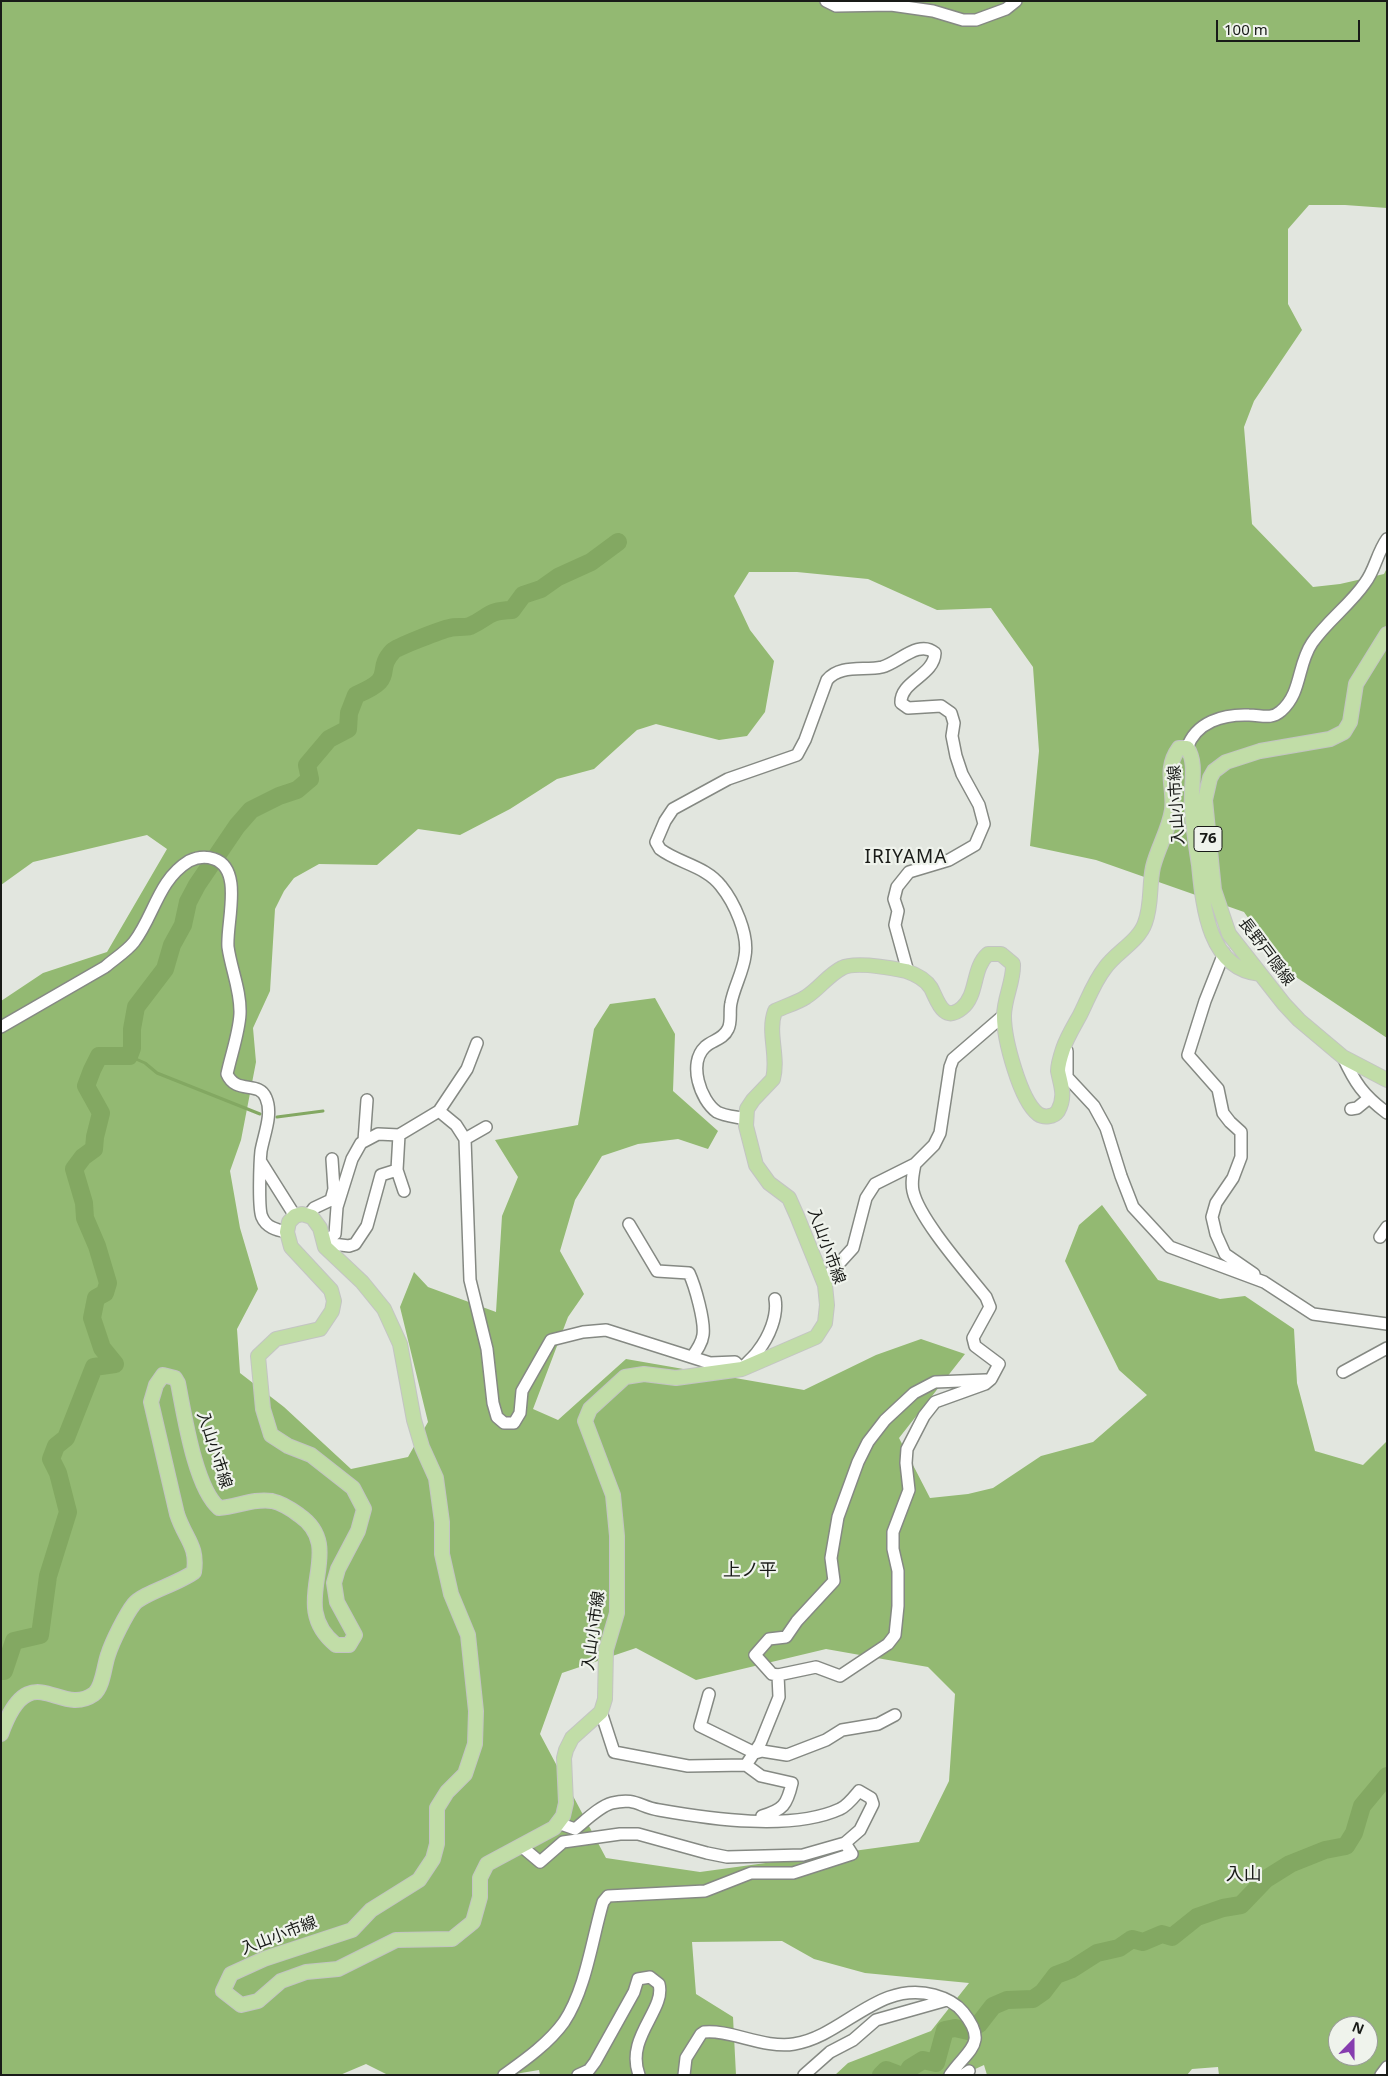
<!DOCTYPE html>
<meta charset="utf-8">
<style>
body{margin:0}
#map{position:relative;width:1388px;height:2076px;overflow:hidden;background:#e2e6df;font-family:"Noto Sans",sans-serif}
canvas{display:block}
.frame{position:absolute;inset:0;border:2px solid #191b18;pointer-events:none}
.north{position:absolute;left:1328px;top:2016px;width:50px;height:50px;box-sizing:border-box;background:#eff3ec;border:1px solid #999d97;border-radius:50%;rotate:22deg;font-size:14px;font-weight:700;line-height:20px;text-align:center;color:#191b18}
.north::after{content:'';display:block;margin:auto;width:18px;height:22px;background:#863daf;clip-path:polygon(50% 0,100% 100%,50% 72%,0 100%)}
.scale{position:absolute;left:1216px;top:20px;width:144px;height:22px;box-sizing:border-box;border:2px solid #191b18;border-top:0;padding-left:6px;font-size:15px;line-height:18px;white-space:nowrap;color:#191b18;-webkit-text-stroke:4px #eff3ec;paint-order:stroke}
</style>
<div id="map">
<canvas width="1388" height="2076"></canvas>
<div class="frame"></div>
<div class="north">N</div>
<div class="scale">100 m</div>
</div>
<script>
const context = document.querySelector('canvas').getContext('2d');
context.lineJoin = 'round';
function fill(path, color) { context.fillStyle = color; context.fill(path, 'evenodd'); }
function stroke(path, color, width, dash) { context.strokeStyle = color; context.lineWidth = width; context.lineCap = dash ? 'butt' : 'round'; context.setLineDash(dash || []); context.stroke(path); }
function write(font, color, halo, rows, align = 'center') {
  context.font = font + ' "Noto Sans","Noto Sans JP",sans-serif'; context.lineWidth = 4.5; context.setLineDash([]); context.textBaseline = 'middle'; context.strokeStyle = halo; context.fillStyle = color; for (const [text, x, y, turn = 0] of rows) {
    context.save(); context.translate(x, y); context.rotate((+turn || 0) * Math.PI / 180); context.textAlign = isNaN(turn) ? turn : align; if (halo) context.strokeText(text, 0, 0); context.fillText(text, 0, 0); context.restore();
  }
}
fill(new Path2D(`
 M1,1H1387V208L1345,205H1309L1288,229V304L1302,330L1254,401L1244,427L1252,524L1313,587L1340,584L1384,574L1387,568V1038L1284,969L1244,912L1096,860L1030,846L1039,751L1033,667L991,608L937,610L868,579L797,572H749L734,596L750,630L774,661L765,712L747,736L719,740L656,724L637,730L594,769L557,779L510,809L460,835L418,829L377,865L319,864L294,878L284,891L275,909L270,991L253,1028L256,1062L241,1140L230,1171L240,1228L258,1289L237,1329L240,1373L284,1407L351,1469L408,1457L428,1422L400,1307L414,1272L428,1287L496,1312L502,1216L518,1177L495,1140L578,1125L594,1029L610,1004L655,998L675,1034L673,1091L718,1131L708,1149L678,1139L638,1144L602,1156L575,1200L560,1251L584,1294L568,1317L533,1409L558,1420L626,1359L804,1390L876,1355L921,1339L965,1354L899,1438L930,1498L968,1494L993,1488L1041,1456L1093,1442L1147,1395L1119,1370L1065,1261L1079,1225L1102,1205L1158,1280L1220,1299L1245,1296L1294,1329L1297,1383L1315,1451L1363,1465L1387,1441V2075H1219L1218,2067L1192,2069L1187,2075H987L984,2065L962,2075H835L848,2063L931,2031L969,1983L865,1973L814,1959L782,1941L692,1942L696,1994L733,2017L736,2075H540L539,2070L509,2075H388L366,2064L340,2075H1V1001L43,973L107,952L167,849L147,835L33,862L1,885ZM636,1648L696,1680L826,1649L928,1667L955,1694L949,1781L919,1842L700,1872L606,1858L540,1734L562,1673ZM1338,2026H1368V2056H1338Z`), '#93b972');
stroke(new Path2D(`
 M129,1056L145,1063L157,1073L260,1114
 M277,1117L323,1111`), '#83a862', 3);
stroke(new Path2D(`
 M1,1671H4L14,1641L40,1635L48,1576L68,1512L58,1473L51,1459L56,1446L66,1438L94,1367L115,1364L102,1348L92,1318L96,1298L105,1293L108,1283L97,1246L85,1218L84,1203L74,1169L83,1157L94,1149L95,1137L101,1113L86,1086L92,1070L99,1056H129L132,1048V1029L136,1007L165,969L172,945L183,925L188,902L197,885L237,826L251,810L279,796L297,790L310,779L307,765L329,739L348,729L349,713L356,695C399,677 373,672 393,651C397,647 443,629 450,628C456,626 464,628 470,626C490,617 486,611 512,610L523,595L541,589L558,577L591,562L618,542
 M881,2075L886,2070L899,2075
 M906,2075L910,2068L923,2060L936,2063L945,2030L955,2028L968,2031L979,2024L993,2006L1007,2000L1033,1999L1043,1992L1056,1975L1072,1969L1097,1953L1119,1948L1132,1939L1143,1942L1162,1934L1172,1937L1197,1917L1223,1908L1241,1905L1266,1879L1290,1864L1325,1850L1346,1846L1354,1833L1362,1806L1387,1776`), '#83a862', 18);
const minor = new Path2D(`
 M826,1L836,6L891,5L933,11L963,20H976L1006,9L1016,1
 M1187,748C1196,722 1223,714 1249,715C1261,715 1271,720 1281,711C1302,693 1297,665 1312,643C1327,621 1350,605 1365,583C1375,570 1377,553 1387,539
 M1224,953L1205,1001L1188,1055L1218,1089L1223,1113L1230,1122L1241,1132V1157L1233,1178L1216,1203L1212,1217L1216,1234L1225,1254L1254,1274
 M1,1027L105,967C114,959 126,952 134,942C154,916 158,880 189,861C197,857 206,856 214,859C244,869 226,923 228,947C231,969 241,991 240,1014C239,1033 231,1055 227,1074C236,1095 259,1080 266,1098C273,1114 264,1134 261,1151C260,1160 258,1209 262,1217C266,1227 276,1230 287,1232
 M1063,1048L1067,1051V1077L1094,1106L1106,1128L1121,1176L1133,1207L1170,1247L1264,1282L1313,1314L1387,1324
 M1343,1057C1355,1083 1363,1095 1387,1113
 M1351,1109L1357,1108L1368,1099
 M439,1111L467,1069L477,1043
 M746,1119C738,1117 724,1116 717,1112C700,1100 688,1063 705,1047C712,1040 723,1040 728,1029C732,1022 729,1011 731,1003C734,987 743,972 745,956C749,934 734,902 721,886C706,866 678,863 660,849L656,842L665,821L673,809L728,779L797,755L805,740L827,680C840,664 864,671 882,667C898,663 919,639 935,653C934,676 900,681 901,703L908,708L941,706L951,713L954,723L952,736L956,756L962,774L979,805L984,824L975,845L949,860L909,872L897,887L894,899L898,911L895,925L908,972
 M465,1139L486,1127
 M364,1141L367,1100
 M261,1162L295,1216
 M397,1170L404,1191
 M308,1216L314,1208L331,1200L334,1189L332,1159
 M629,1224L657,1271L689,1273C695,1286 705,1321 703,1335C702,1343 697,1350 692,1357
 M1380,1237L1387,1227
 M324,1243L335,1234L337,1207L352,1159L361,1143L378,1134L399,1135L439,1111L456,1125L465,1139L470,1280L487,1349L493,1403L497,1417L504,1423H514L520,1413L522,1391L551,1340L583,1332L606,1330L710,1363L735,1362L742,1369C747,1362 753,1358 758,1351C769,1337 778,1316 775,1299
 M324,1243L349,1246L355,1244L367,1226L381,1175L397,1170L399,1135
 M823,1281L853,1248L866,1198L875,1184L915,1164L934,1145L940,1133L950,1067L953,1059L1004,1015
 M1343,1372L1387,1348
 M778,1675L772,1674L755,1655L769,1639L786,1637L797,1621L834,1581L831,1558L838,1517L858,1462L868,1442L885,1420L914,1393L935,1382L986,1380
 M709,1694L700,1726L755,1753L762,1751L787,1755L826,1740L842,1730L878,1724L895,1715
 M601,1712L614,1752L688,1766L746,1765L760,1744L779,1697L778,1675L816,1667L840,1676L888,1644L895,1635L898,1606V1571L893,1549V1532L909,1490L906,1463L907,1449L924,1416L935,1402L985,1384L991,1379L999,1364L975,1346L973,1338L990,1307L986,1297C967,1273 919,1219 913,1191C911,1182 913,1174 915,1164
 M746,1765L761,1776L792,1783C787,1805 783,1810 762,1816
 M521,1846L540,1862L563,1842L620,1834H638L707,1853L727,1857L803,1855L845,1843L860,1830L873,1804L871,1798L859,1791C854,1797 847,1806 840,1809C792,1831 710,1819 659,1810C639,1807 636,1797 612,1803C600,1806 585,1821 575,1829L558,1823
 M504,2075C525,2060 549,2043 564,2022C586,1989 592,1939 603,1902L608,1896L705,1891L751,1873H793L852,1854L845,1843
 M578,2075L589,2070L595,2062L634,1992L638,1979L650,1977L659,1984C666,2010 625,2037 639,2075
 M684,2075L686,2058L701,2034L704,2032C729,2029 765,2049 794,2044C844,2036 878,1980 934,1995C945,1998 955,2002 963,2012C989,2044 968,2049 950,2075
 M804,2075L830,2052L853,2040L876,2020L947,2000
 M963,2075L969,2071
 M1381,2075L1387,2067`);
const major = new Path2D(`
 M1387,634L1356,684L1350,722L1344,732L1330,739L1260,751L1226,762L1214,771L1210,778L1205,800L1214,890L1229,934L1284,1004L1299,1020L1343,1057L1387,1080
 M1,1734C30,1653 59,1719 94,1694C103,1687 104,1666 108,1655C112,1642 126,1614 134,1604C143,1593 178,1584 194,1572C198,1545 185,1539 177,1514L151,1402L156,1385L163,1375L175,1378L178,1383C184,1413 195,1488 219,1508C237,1507 253,1498 272,1501C282,1503 291,1509 299,1515C350,1550 284,1603 336,1645H349L355,1635L337,1602L334,1583L338,1569L358,1531L364,1509L353,1488L311,1455L288,1446L271,1435L263,1409L258,1356L276,1339L320,1329L332,1311L334,1301L331,1290L291,1247L287,1232L289,1222L295,1216L302,1214L312,1217L320,1228L325,1247L362,1282L384,1309L400,1344L414,1420L422,1447L436,1478L442,1522V1554L451,1594L468,1635L476,1711L475,1744L465,1774L447,1792L437,1808V1844L433,1859L419,1880L371,1910L352,1930L264,1959L231,1974L223,1991L241,2005L258,2001L281,1981L306,1972L338,1969L396,1940L452,1939L473,1922L480,1897V1878L487,1864L554,1828L563,1816L566,1803L564,1758L566,1750L572,1738L601,1712L605,1699L606,1650L617,1613V1536L613,1495L585,1421L590,1409L625,1377L644,1374L676,1378L742,1369L816,1337L825,1323L827,1305L825,1285L797,1216L789,1198L769,1183L756,1165L746,1126L747,1109L753,1100L773,1079C779,1056 767,1033 775,1011C785,1006 797,1003 806,997C819,989 828,975 842,968C855,961 891,968 906,971C915,974 926,980 931,988C937,999 943,1024 962,1008C978,995 972,968 988,954H1001L1013,964C1014,981 1004,998 1004,1016C1004,1039 1020,1100 1038,1114C1044,1118 1054,1117 1058,1111C1066,1096 1061,1086 1058,1071C1058,1065 1061,1055 1063,1049C1067,1037 1074,1026 1080,1015C1088,999 1094,982 1105,968C1115,953 1139,941 1145,923C1152,905 1149,885 1153,867C1158,847 1169,830 1172,810C1175,787 1163,770 1179,748H1187C1198,763 1190,789 1192,808C1193,827 1196,846 1199,865C1203,905 1208,969 1260,974`);
stroke(minor, '#858983', 14);
stroke(major, '#c3c4c3', 16);
stroke(minor, '#fff', 11);
stroke(major, '#c1dda7', 14);
for (const [x, y, w] of [
 [1208,839,28]
]) { const box = new Path2D(); box.roundRect(x - w / 2, y - 12.5, w, 25, 4); context.fillStyle = '#eff3ec'; context.fill(box); stroke(box, '#191b18', 1); }
write('bold 15px', '#191b18', null, [
 ["76",1208,839]
]);
write('16px', '#191b18', '#eff3ec', [
 ["入山小市線",1177,805,-93],
 ["長野戸隠線",1266,952,53],
 ["入山小市線",826,1246,70],
 ["入山小市線",214,1450,72],
 ["入山小市線",594,1631,-82],
 ["入山小市線",279,1936,-21]
]);
write('18px', '#191b18', '#eff3ec', [
 ["上ノ平",750,1571],
 ["入山",1244,1875]
]);
context.letterSpacing = '1px';
write('19px', '#191b18', '#eff3ec', [
 ["IRIYAMA",906,858]
]);
context.letterSpacing = '0px';
</script>
